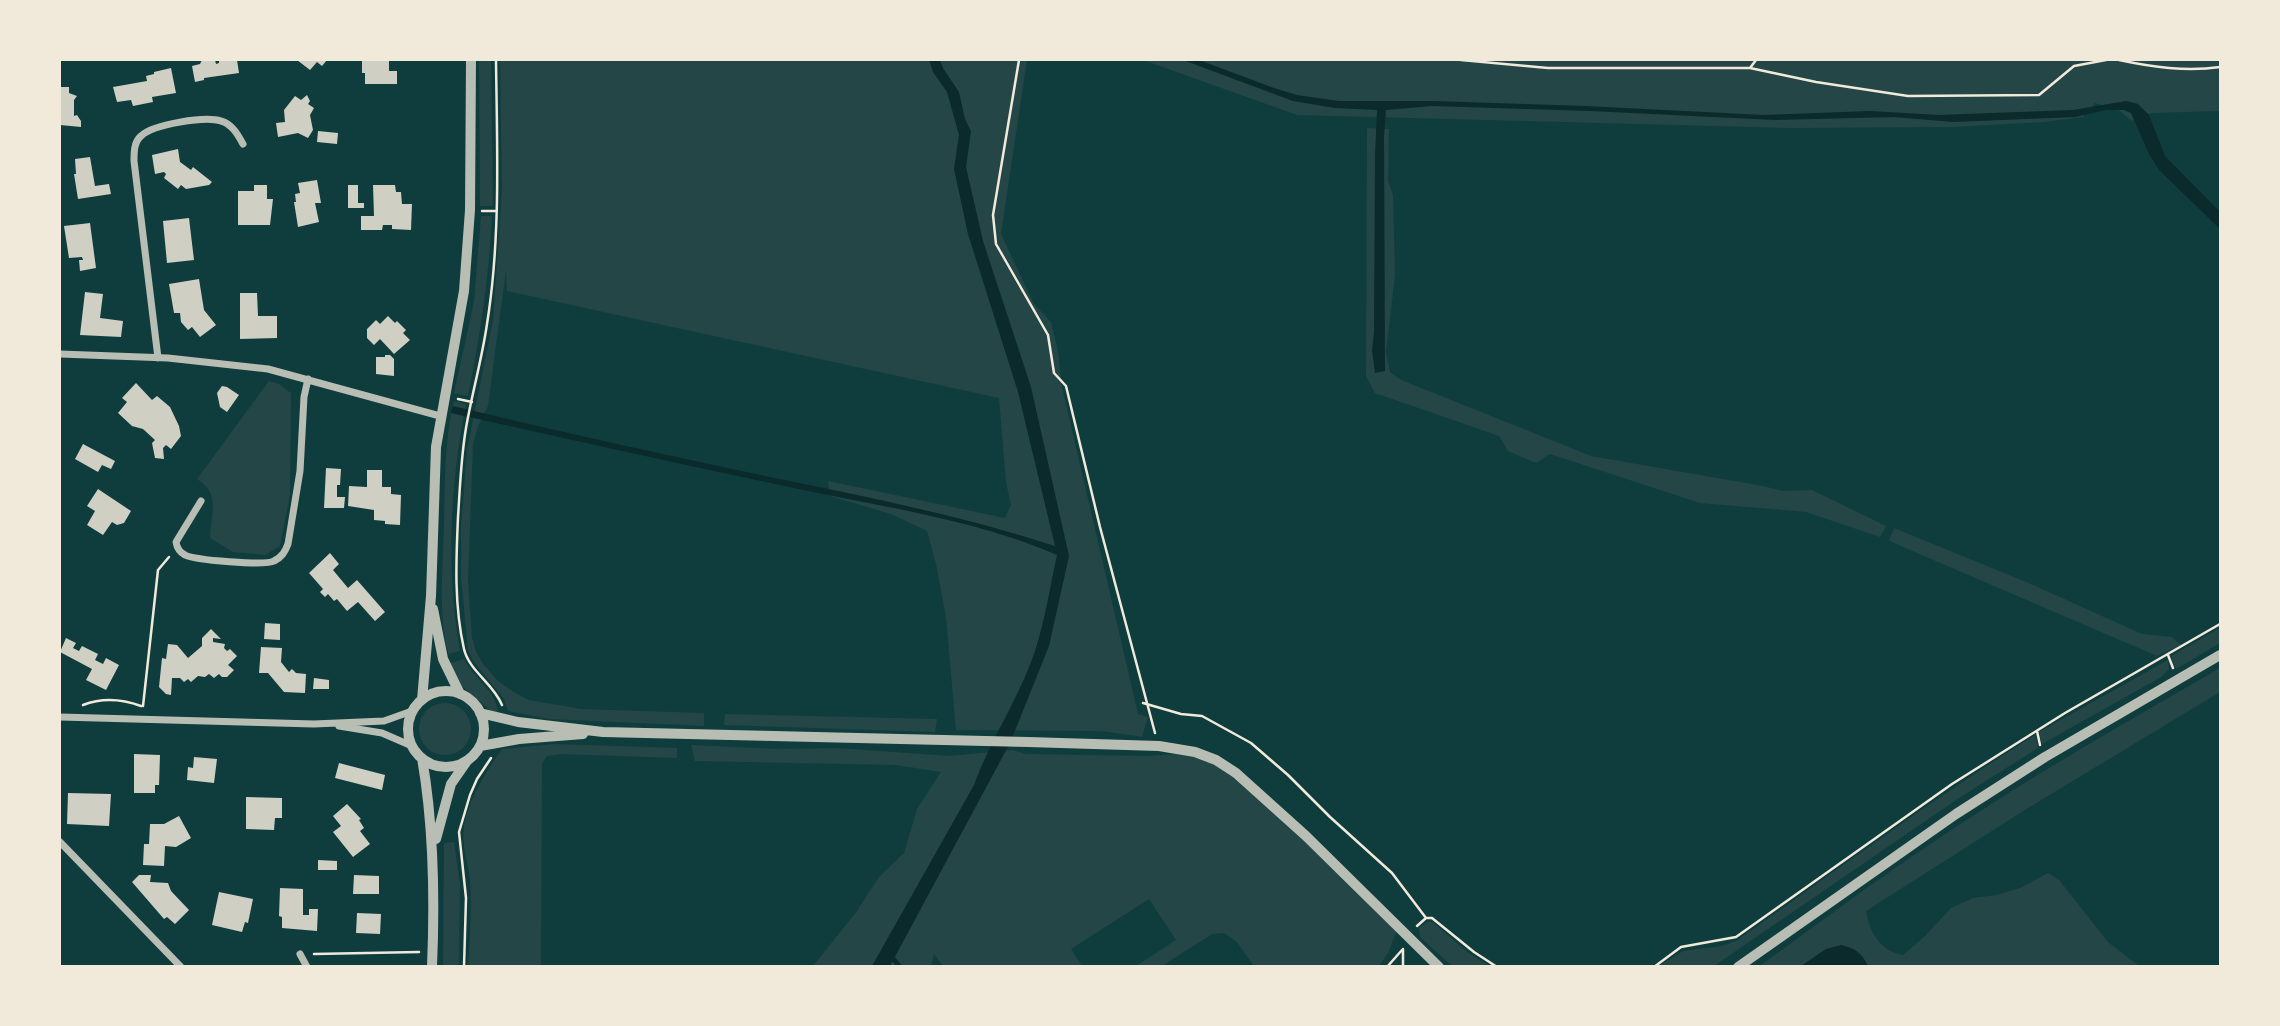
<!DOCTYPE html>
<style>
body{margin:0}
#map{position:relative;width:2280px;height:1026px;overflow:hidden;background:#0f3d3e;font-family:"Roboto Condensed",sans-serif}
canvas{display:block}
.frame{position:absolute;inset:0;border:61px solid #f1e9da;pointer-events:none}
</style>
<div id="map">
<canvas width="2280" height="1026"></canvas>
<div class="frame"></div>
</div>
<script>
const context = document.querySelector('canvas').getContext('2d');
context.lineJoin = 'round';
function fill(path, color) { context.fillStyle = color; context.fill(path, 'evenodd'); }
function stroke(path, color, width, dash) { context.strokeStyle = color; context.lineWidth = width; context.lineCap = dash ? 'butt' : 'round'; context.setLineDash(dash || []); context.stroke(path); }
fill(new Path2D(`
 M479,60H491L493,206H480Z
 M500,60H1027L1001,234L1034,304L1051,322L1058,351L1062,387L1138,714L1148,717L1142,737L1102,731L956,730L946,617L936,564L927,531L891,514L830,496L828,481L1005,518L1011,505L1006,482L999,398L507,291L506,270L488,406L478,426L473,444L468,582L472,638L476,652L484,665L498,681L515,693L529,700L581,709L704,713V726L549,719L508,711L504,699L474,662L468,650L461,577V528L467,450L493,320L502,190Z
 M1143,60H2220V111L2151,113L2132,121L2120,111L2095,103L2083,117L2044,122L1953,127L1790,128L1297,115Z
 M1367,128L1389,129L1388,181L1393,195L1395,275L1386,352L1390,372L1401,380L1591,456L1763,486L1782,491L1812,490L1886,526L1880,537L1806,512L1700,503L1550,454L1536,463L1508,451L1499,436L1375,393L1366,376Z
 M481,216H492C489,277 480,337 468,396L454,393L474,302Z
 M269,381L279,384L291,393L290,494L280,546L265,555L233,552L210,538C211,513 221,494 197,479Z
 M454,401L466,404C450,484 446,570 460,651L448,654C438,613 443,567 444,525C445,483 444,442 454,401Z
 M1894,528L2031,584L2142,634L2172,637L2181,645L2157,656L1894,543L1889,540Z
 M2220,628V643L2176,669L2171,656Z
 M464,659C473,678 497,691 498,713L492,712L462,686L450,663Z
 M2168,660L2169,669L2161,677L2042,744L2039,732Z
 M2220,668V692L2028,808L1866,911C1870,933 1880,951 1903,955L1925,936L1951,908L1973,898L1996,895L2020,888L2048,873L2059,880L2108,942L2139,966L1758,967C1814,927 1869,885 1926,847C2021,782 2121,725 2220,668Z
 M419 729a26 26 0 1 1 52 0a26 26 0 1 1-52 0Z
 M725,714L937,719L935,732L724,725Z
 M2035,735L2038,748L1959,798L1714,966H1659L1683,951L1722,946L1736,941C1835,872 1932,799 2035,735Z
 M554,744L677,748V758L562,754L547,756L542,764L541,966H468C470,938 472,908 470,880C468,862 461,844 464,826C469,798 486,772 502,749Z
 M691,745L778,749L836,748L950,756L1013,750L1025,754L1149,756L1176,754L1192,756L1210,762L1228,771L1268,805L1397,930L1388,953L1379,966H1254L1237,942L1224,933L1212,934L1162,966H1136L1176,940L1149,899L1071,949L1082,966H943L934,954L931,966H813L857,911L879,877L904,853L917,809L941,772L896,765L695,761Z
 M454,842L460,884L459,966H443L444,843Z
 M1429,921L1434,923L1467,952L1490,966H1452L1420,937L1419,928Z`), '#244646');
fill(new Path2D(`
 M929,60H940L943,68L959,92L965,119L971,131L966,167L983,241L1031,387L1069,556L1049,646L1010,743L890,966H872L974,785C991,739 1019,698 1035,651C1045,620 1050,587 1057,555C974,519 882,507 794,488C680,464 565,438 451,413L453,406C557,431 661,454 765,476C863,496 960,515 1055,546L1018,392L968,234L954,169L959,135L947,92L933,72Z
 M1183,60H1199L1274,88L1297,95L1339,101H1434L1585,106L1764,115L1870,111L1939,115L2073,110L2126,101L2138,104L2149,115L2165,156L2220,212V229L2159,170L2149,154L2131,113L2124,110H2106L2075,117L1953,122L1894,117L1775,120L1590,111L1432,106L1386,110L1384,136L1385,371L1375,373L1372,350L1374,332L1375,156L1377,110L1335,108L1293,101Z
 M1841,945C1855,948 1862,953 1868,966H1801L1826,949Z`), '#0a2a2b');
stroke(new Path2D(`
 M891,956L900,967`), '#0a2a2b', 5);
fill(new Path2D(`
 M202,60H215L216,64L219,63V60H237L239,73L204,78V80L195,82L192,66L200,64Z
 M297,60H327L322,66L317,62L310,70Z
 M362,60H389V71H397V84H365V73H362Z
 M171,68L176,93L152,97L153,102L133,106L131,100L117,102L113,87L147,81L146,76L154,74V72Z
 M60,87H69V93L77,96L74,100V116L77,115L81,121V127L60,125Z
 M307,95L310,101L308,104L314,108L310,115L313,130L308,138L298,133L278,137L276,123L285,122L284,110L295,96L301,100Z
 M318,131L338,133L337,144L317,142Z
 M178,149L180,162L191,170L193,167L212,182L209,185L186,189L181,185L178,189L164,178L166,174L164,172L155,174L152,155Z
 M90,157L95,186L109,184L111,194L78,199L74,174H76L75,159Z
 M317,180L321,203H315L319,222L298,227L294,202H296L295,194L300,193L298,183Z
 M254,185H267V199H273L270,225H238V191H254Z
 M348,185H358V203H364V208H348Z
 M373,185H395L396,192H401L402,204H412L411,230L392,229V225H383L382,230H361V216H374Z
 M189,218L194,260L167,263L163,221Z
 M90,223L96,268L80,271L79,260H83L82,257L69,258L64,226Z
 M199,279L204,310L216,325L200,337L192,327L188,330L181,322L180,313H174L169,284Z
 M85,292L103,294L100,318L123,321L121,337L80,335Z
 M240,293H257L258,316H277V338L240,339Z
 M388,316L395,323L397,321L406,330L403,333L410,340L394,354L380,339L374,345L367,338V329L376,320L380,324Z
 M385,355H390L394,359V376L376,374V357H385Z
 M136,383L152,400L157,396L170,407L179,426L181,436L171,449L166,445L163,448L164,459L155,458L152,443L155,440L143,429L132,426L118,413L127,402L122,398Z
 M222,386L227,387L239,395L227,412L220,407L217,393Z
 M83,444L115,461L111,469L102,465L98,472L75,459Z
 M326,468L341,469L340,485H337V497H345L344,508H324Z
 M367,470H382V487H391V494L401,495L400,525L385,524V521L374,520V510L348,506L349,486L367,487Z
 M98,489L131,511L124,523L117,525L112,522L103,535L87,525L95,511L87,506Z
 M330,553L339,564L333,570L348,588L357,580L385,612L375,621L358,602L347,611L337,599L334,601L328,594L325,597L320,592L323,589L309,573Z
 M265,623L280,624V640L264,639Z
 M211,629L221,639L213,638V642L225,644L224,648L227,651L230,649L237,656L228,665L234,670L227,677H222L219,674L214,678L209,674L205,677L198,676L191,682L188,679L184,682L180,678H172L171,695L166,694L159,687L162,658L166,659L168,644L177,645L188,658L202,646V638Z
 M66,638L76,643L73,648L79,651L82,646L98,654L95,660L103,664L106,658L119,665L106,690L86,680L92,669L60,652Z
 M261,647L282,648L281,662L289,672L292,669L296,673L306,674L305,693L284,692L268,673H259Z
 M314,678L329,680V689H313Z
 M134,754L160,755L159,785H155V793H134Z
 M194,757L217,759L214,783L187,780L188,767L193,768Z
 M339,763L385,775L382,790L335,778Z
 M68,793L111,794L109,826L67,824Z
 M246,797L282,798V818H275L274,830L246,829Z
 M347,804L361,819L359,820L364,828L360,831L370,844L353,857L333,832L341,826L333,816Z
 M179,816L191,838L176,847L165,846L164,866L143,865L144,844H149L150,824H164Z
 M318,860L337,861V870H318Z
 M139,875H151L150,882L168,883L171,891L189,910L175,924L167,917L164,919L132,882Z
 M354,875L379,876V894H353Z
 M280,888L303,889V915H309V909H318L317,931L282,928V917L279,916Z
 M219,892L253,899L248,923L245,922L242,932L212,925Z
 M357,913L381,914L380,934L356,933Z`), '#cfcfc3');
stroke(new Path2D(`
 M496,60C497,147 501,237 487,324C482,359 472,393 466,428C461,457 460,487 458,517C456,561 454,605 464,649C469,671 494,684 502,705
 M1019,60L993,215L996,244L1048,335L1054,373L1066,386L1100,527L1155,733
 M1461,60L1548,68H1750L1756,60
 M2119,60C2152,67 2186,72 2220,67
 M1750,68L1816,82L1908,96L2039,95L2074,66L2106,60
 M482,211H496
 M458,399L472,402
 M2168,655L2173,668
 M1143,703L1181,714L1202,716L1251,743L1288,775L1330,817L1392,873L1426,918
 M83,705C101,698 122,699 141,706
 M143,706L158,570L169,557
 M2037,731L2040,745
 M1417,926L1426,918H1432L1474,952L1497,967
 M1403,949V967
 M314,954L419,952
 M464,967L466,898L459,832L470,795L477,779L491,758
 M1387,967L1402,950
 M1654,967L1681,947L1736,937L1952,784L2065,713L2220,624`), '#f1e9da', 2.5);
stroke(new Path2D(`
 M60,354L168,358L268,369L440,416
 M158,358L134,161C134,152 134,142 141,136C153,124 206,116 221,121C232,124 238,135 243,144
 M201,501L176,542C177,548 179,552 185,555C194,560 265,566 274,561C282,557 285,552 288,544L300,471L304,397L308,379
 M60,717L314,724L384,721L412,711
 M339,726L382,733L412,746
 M60,842L181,967
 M300,954L307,967`), '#b8beb3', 7);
stroke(new Path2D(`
 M433,609L443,659L460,694
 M408 729a38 38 0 1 1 76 0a38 38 0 1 1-76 0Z
 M422,700L431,596L436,447L464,291L470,210L471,60
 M480,713L518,722L603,732L1028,742L1159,746L1195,752L1216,760L1236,773L1306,836L1439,967
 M480,746L519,739L583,734
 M422,758C434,827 435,896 432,967
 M436,839L451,784L467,761
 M1738,967L1956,814L2045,757L2220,655`), '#b8beb3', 10);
</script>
